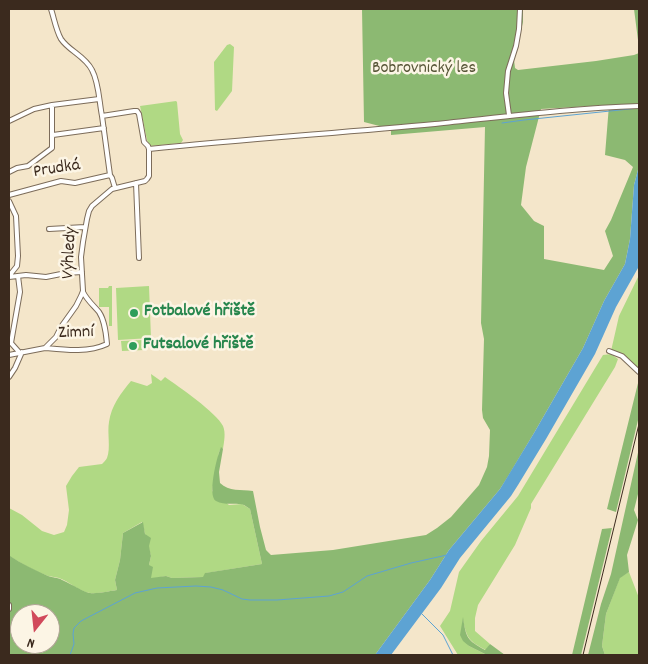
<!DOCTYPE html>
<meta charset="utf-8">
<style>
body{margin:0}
#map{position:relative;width:648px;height:664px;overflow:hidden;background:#f4e6ca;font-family:Dekko,sans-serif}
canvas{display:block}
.frame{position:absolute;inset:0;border:10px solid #3b2a1e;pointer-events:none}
.north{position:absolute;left:10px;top:604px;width:50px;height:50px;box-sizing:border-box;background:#fcf5e5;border:1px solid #afa495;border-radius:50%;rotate:196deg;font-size:14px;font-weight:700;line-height:20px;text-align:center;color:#3b2a1e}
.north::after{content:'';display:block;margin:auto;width:18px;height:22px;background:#d1495b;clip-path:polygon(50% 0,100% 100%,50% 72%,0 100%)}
</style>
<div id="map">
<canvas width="648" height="664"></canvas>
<div class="frame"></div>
<div class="north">N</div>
</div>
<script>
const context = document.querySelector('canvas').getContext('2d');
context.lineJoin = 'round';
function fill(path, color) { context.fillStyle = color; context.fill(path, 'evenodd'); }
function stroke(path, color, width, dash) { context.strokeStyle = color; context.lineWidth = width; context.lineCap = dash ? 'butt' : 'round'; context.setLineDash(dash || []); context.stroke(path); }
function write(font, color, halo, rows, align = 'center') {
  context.font = font + ' Dekko,sans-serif'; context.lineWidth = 5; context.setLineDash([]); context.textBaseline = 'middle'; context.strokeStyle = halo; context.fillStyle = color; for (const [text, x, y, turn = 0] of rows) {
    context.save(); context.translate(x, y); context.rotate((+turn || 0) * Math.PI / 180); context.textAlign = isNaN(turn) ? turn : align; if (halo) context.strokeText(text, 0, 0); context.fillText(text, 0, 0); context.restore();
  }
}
fill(new Path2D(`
 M230,44L234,47L232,91L217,111L215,110L214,62L227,45Z
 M176,101L177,102L180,134L183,140L181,143L150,146L147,140L140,106Z
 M639,275V369L622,355L611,351L619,316Z
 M109,286H112V326H109V307H99V288H108Z
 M149,286L151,338L118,340L116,288Z
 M143,340L144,350L122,351L121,341Z
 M611,354L618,359L615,367L531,504V508L515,545L478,605L475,618V631L490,644L486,650C469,641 467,639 463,620L461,635L469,646L487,655H458L440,626L450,611L459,572L481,541L518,496L603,355Z
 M151,374L161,381L165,377C178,386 217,413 223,426C226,433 224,442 223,449L221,448L219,452L212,491L229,505L242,504L250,509L262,564L206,573L204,577L172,578L166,576L151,579L149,565L151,556L142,522L123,533L120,560L115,580L117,590C109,591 99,594 90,593C82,593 68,581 59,578C56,577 52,577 48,576C35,571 22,564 11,557L9,563V508L22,515L42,531L54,535L64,532L67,525L69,510L66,486L72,476L79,467L102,464C104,462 106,460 107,458C111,448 107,433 109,422C111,406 121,393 131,381L147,386L152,383Z
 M629,572L639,598V655H605L602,646L606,614L620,577Z`), '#b0d984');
fill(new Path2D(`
 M362,9H523V22L514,60L515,68L518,70L596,61L634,55L639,53V50V166L634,185L630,239L625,264L604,301L583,348L534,433L507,478L500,489L449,550L430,580L375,655H9V616L11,605L9,604V563L10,556C22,564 35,570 48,576C52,578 58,577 62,580C68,582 85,593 90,593C97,594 109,591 117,590L115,580L120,560L123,533L143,522L145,534L151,538L149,546L151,556L149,565L153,567L151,578L166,576L172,578L203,577L205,573L262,564L250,509C248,508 246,506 244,505C235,502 225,506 216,501C207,496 217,456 221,447L223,449L219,472L220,483C229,492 241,489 253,491L260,527L266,550L271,555L333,550L426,535L437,528L451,517L479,485L487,467L489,456L490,430L483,418L482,410L484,339L481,323L485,127L391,135V129L364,122ZM609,105L605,155L625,160L633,167L611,220L605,231L613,256L604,270L544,259V226L534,221L521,205L526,167L541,109ZM20,614H50V644H20Z
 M634,9H639V48Z
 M639,379V416L616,512L607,509Z
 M639,448V490L634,510L638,520L627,555L629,572L620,578L606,614L602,646L605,655H588L601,604L611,574Z
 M612,528L581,655H572L602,529Z
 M463,617C466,638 467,640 485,650L490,644L505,655H487L469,646L463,641L460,635Z`), '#8cb972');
fill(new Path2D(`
 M639,166V261L638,268L616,307L595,354L546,439L518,485L511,496L460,558L441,588L391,655H375L430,580L449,550L500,489L534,433L583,348L604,301L625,264L630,239L634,185Z`), '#5da3d3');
stroke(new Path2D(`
 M502,123L524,120L639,108
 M421,613L443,635L453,655
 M70,655L74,644L73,634L74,628L81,621L135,593L157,588L196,586L211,587L223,590L242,599L250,600H277L329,596L343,592L367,576L411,563L447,555`), '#5da3d3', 1);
const minor = new Path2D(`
 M509,115L506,93L508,71L516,46L519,29L520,9
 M102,116L110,175L112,178L115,188
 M9,121L34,109L52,105L99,99
 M53,135L104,128
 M149,149C244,139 340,133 435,124C503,117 571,108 639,106
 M9,172L17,168L28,166L52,148V105
 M136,183L139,258
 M9,195L61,181L75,183L110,175
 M9,201L16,216L18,256L17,266L9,276
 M49,229L85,227
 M18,276L20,292L11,343L19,352
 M9,277L26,275L46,277L66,273L82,272
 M45,348C65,350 88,353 107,344C106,334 105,321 99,312C93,305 87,300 83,292
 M609,351L622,356L639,372
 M9,355L45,348L56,337L61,327L76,306L81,296L83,291L81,257L83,242L87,219L89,211L92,206L112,189L145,181L147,179L149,176V149L148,146L144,142L139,114L137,111H134L102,116C99,101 99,83 92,70C85,56 69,51 61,39C56,30 54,18 51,9
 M9,377L15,368L22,352
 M9,605V609`);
stroke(minor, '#7c6c5a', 6);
stroke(minor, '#fff', 4);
stroke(new Path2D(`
 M583,655L639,424`), '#3b2a1e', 1);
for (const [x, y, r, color] of [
 [134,313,5,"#2e9e5b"],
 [133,346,5,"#2e9e5b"]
]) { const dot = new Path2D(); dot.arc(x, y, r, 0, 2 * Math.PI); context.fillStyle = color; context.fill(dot); stroke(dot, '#fcf5e5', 2); }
write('18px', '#585638', '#fcf5e5', [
 ["Bobrovnický les",424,70]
]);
write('18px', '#3b2a1e', '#fcf5e5', [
 ["Prudká",57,170,-9],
 ["Výhledy",71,253,-87],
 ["Zimní",76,334,-2]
]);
write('bold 18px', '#27864d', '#fcf5e5', [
 ["Fotbalové hřiště",144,313],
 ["Futsalové hřiště",143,346]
], 'left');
</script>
